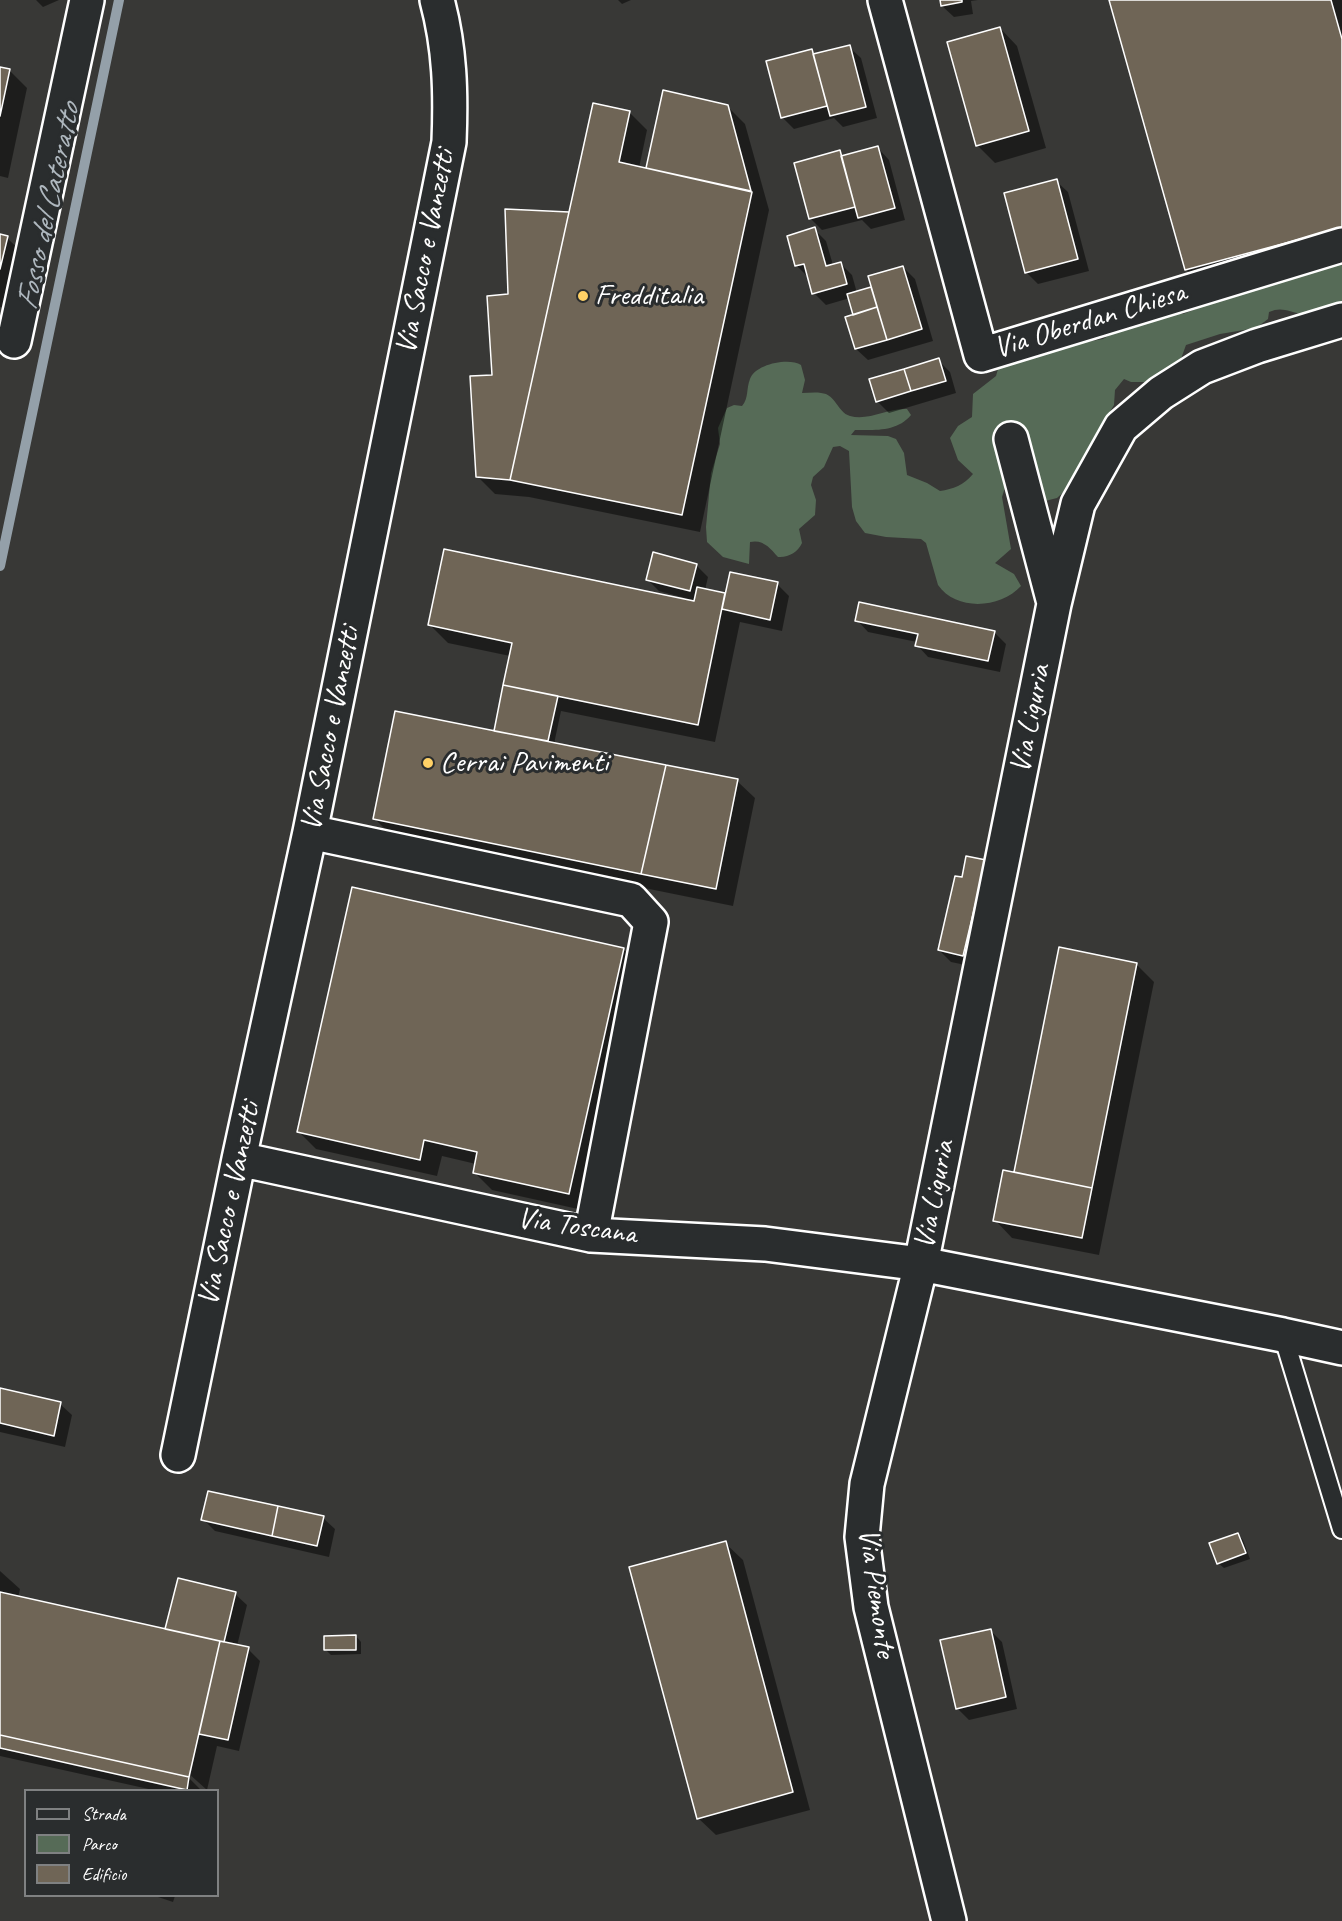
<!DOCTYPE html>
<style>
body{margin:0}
#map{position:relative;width:1342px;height:1921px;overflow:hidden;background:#383836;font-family:Caveat,sans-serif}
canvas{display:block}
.legend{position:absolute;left:24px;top:1789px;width:195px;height:108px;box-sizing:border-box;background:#2a2d2e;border:2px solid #7f8182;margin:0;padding:8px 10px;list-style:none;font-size:18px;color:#fff}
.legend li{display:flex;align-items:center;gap:12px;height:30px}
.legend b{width:30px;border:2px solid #7f8182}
</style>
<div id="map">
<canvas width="1342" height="1921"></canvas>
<ul class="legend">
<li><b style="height:8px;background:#2a2d2e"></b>Strada</li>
<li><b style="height:16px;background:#566b57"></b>Parco</li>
<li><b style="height:16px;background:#6f6556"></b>Edificio</li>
</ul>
</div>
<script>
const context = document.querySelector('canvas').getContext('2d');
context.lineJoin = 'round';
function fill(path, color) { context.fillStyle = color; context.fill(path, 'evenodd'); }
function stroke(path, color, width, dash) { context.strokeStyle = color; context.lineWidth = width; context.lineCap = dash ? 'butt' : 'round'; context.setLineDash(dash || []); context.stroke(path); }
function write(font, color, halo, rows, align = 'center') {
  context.font = font + ' Caveat,sans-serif'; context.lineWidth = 6; context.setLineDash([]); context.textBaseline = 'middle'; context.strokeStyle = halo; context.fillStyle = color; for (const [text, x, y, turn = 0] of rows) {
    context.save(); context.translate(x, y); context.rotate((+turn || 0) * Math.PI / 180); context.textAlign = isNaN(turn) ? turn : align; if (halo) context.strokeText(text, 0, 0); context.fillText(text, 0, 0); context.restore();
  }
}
fill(new Path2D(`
 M1342,259V309C1329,311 1315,315 1302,314C1289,312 1282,306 1269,312L1268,319L1256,328L1220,334L1186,345L1178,367L1172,371L1145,382H1131L1124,379L1115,390L1114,405L1102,425L1090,468L1075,475L1071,480L1070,486L1057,498L1041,502L1007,481L1002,497L1011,549L995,563L1014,574L1021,586C1000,609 956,611 938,585L926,543L921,539L886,537L865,533L856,521L852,507L849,451L840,446L833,447L824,467L813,477L811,485L816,500L815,515L799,529L802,543C798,552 788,558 778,557C770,548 763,539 750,542L749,564L723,557L707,542L706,527L711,473L720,444L718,428L727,408L734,405L742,406C749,398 746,389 750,379C755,364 789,357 801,365L805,380L802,393C808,393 815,392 821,393C836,394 837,412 850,416C869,421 888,408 907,409L911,415C897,432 875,430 855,430L851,435L888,436L896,439L904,453L907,475L927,483L940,491C953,489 964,485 973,474L958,460L950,438L958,426L972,417L973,394L996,376L998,369L1004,365L1056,344L1081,343L1103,339L1130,323L1145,318L1153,321L1176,314H1183L1241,292L1271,285L1321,263Z`), '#566b57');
fill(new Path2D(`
 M36,0H59L43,7Z
 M618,0H631L622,4Z
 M941,0H978L971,1L973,14L954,17L942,6Z
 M1111,0H1342V250L1204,287L1186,269Z
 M1000,28L1017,46L1046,148L995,163L977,145Z
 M849,47L861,58L877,118L843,127L834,118L794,129L782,117L811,51L816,55Z
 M0,68L9,70L27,88L8,178L0,176Z
 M664,92L727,106L745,124L769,210L700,532L529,497L495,494L477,476L510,295L507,210L571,214L594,105L630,113L647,130L639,168L647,170Z
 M878,148L889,160L905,220L871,229L862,220L822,230L810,218L839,152L844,157Z
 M1056,181L1068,192L1089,271L1038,284L1026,272Z
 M814,229L826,241L833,265L840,263L852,275L857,293L873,288L903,267L915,279L933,341L868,360L856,349L855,316L850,298L826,305L814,293L808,277L797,266Z
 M0,236L7,238L25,255L11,310L0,307Z
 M938,360L950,372L956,393L889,413L877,401Z
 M697,566L708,577L705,590L726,596L777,584L789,596L782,631L740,622L715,742L561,711L554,744L737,781L755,798L733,906L393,837L375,819L498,733L510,656L448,643L430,625L684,600L685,598L659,591L647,579Z
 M857,620L994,632L1006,644L1000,672L928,657L917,645V642L868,632Z
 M986,862L975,967L951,962L939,950Z
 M353,889L624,950L641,967L587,1211L492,1190L474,1172L476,1164L442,1156L437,1176L316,1149L298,1131Z
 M1060,949L1136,964L1154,982L1099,1255L1012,1238L995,1220L1015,1174Z
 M0,1390L60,1404L72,1415L65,1447L0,1432Z
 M323,1518L335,1529L329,1557L215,1531L203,1519Z
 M1238,1534L1243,1540L1250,1559L1224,1568L1218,1563Z
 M725,1543L743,1560L810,1810L716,1835L698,1818Z
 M0,1571L20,1589L18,1598L170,1632L235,1594L247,1605L237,1646L248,1649L260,1661L239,1751L217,1746L207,1790L188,1773V1777L201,1790H153L0,1756Z
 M990,1630L1002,1642L1017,1709L969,1720L957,1708Z
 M356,1636L361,1642V1654L331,1655L326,1650Z
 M155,1896H175L173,1902Z`), '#0007');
stroke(new Path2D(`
 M0,566L119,0`), '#94a0a9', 10);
const building = new Path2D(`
 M940,0H962V2L941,6Z
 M1109,0H1331L1342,39V228L1185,270Z
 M1000,27L1029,131L976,146L947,42Z
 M850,45L866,107L830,116L813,54Z
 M812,49L827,106L781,118L766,61Z
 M0,67L10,69L0,116Z
 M663,90L728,105L751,191L646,168Z
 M593,103L630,111L619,162L752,192L682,515L510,480Z
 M878,146L895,208L858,218L841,156Z
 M840,150L855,207L809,219L794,163Z
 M1057,179L1078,259L1025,273L1004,193Z
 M505,209L569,212L510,480L476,477L470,376L492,375L487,296L508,294Z
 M815,227L826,266L841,262L847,284L812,294L804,264L795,266L787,236Z
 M0,234L8,236L0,269Z
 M903,266L922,329L887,340L868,276Z
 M871,287L877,307L853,315L847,294Z
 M877,307L887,340L855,349L845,317Z
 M939,358L946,381L911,391L904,369Z
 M904,369L911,391L876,402L869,379Z
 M444,549L694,601L697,587L725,593L698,725L503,685L512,643L428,625Z
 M653,552L697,564L690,591L646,580Z
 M730,572L778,582L770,620L722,609Z
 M859,602L995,631L988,661L915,646L918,634L855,621Z
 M503,685L558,696L548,741L494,731Z
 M395,711L666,765L641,874L373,819Z
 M666,765L738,779L716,889L641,874Z
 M966,856L986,860L963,956L938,950L955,876L962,877Z
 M352,887L624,948L569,1194L473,1173L477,1152L424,1140L420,1160L297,1132Z
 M1059,947L1137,963L1092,1188L1014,1172Z
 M1003,1170L1092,1188L1082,1238L993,1221Z
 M0,1388L61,1402L54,1436L0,1423Z
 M208,1491L278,1506L272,1536L201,1520Z
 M278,1506L324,1516L317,1546L272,1536Z
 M1238,1533L1246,1553L1217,1564L1209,1543Z
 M726,1541L793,1792L697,1819L629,1567Z
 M178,1578L236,1592L224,1642L165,1629Z
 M0,1592L220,1641L189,1777L0,1735Z
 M991,1629L1006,1697L956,1709L940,1640Z
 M356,1635V1650H324V1636Z
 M220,1641L249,1647L228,1740L199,1734Z
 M0,1735L189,1777L187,1790L0,1748Z`);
fill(building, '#6f6556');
stroke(building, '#fff', 1.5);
const lane = new Path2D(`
 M1283,1335L1342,1529`);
const street = new Path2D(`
 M885,0L981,355L1342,245
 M14,341L87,0
 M1011,439L1053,599
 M310,832L631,900L651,922L591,1235
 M239,1159L591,1235L765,1244L921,1264L1283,1335L1342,1348
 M178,1455L239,1159L310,832L449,142C451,93 450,48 437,0
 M949,1921L871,1607L862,1537L867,1484L921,1264L1054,604L1078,504L1121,427L1161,393L1202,367L1257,346L1342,320`);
stroke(lane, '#fff', 22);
stroke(street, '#fff', 38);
stroke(lane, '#2a2d2e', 18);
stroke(street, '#2a2d2e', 33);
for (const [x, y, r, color] of [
 [583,296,6,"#ffd166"],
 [428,763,6,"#ffd166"]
]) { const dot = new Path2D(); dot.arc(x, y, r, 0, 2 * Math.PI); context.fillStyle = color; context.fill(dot); stroke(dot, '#2a2d2e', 2); }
write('30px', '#fff', '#2a2d2e', [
 ["Via Sacco e Vanzetti",426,252,-79],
 ["Via Oberdan Chiesa",1090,321,-17],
 ["Via Liguria",1031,719,-79],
 ["Via Sacco e Vanzetti",331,729,-79],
 ["Via Liguria",935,1195,-79],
 ["Via Sacco e Vanzetti",230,1204,-78],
 ["Via Toscana",577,1227,8],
 ["Via Piemonte",876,1593,82]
]);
write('30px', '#fff', '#2a2d2e', [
 ["Fredditalia",595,296],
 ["Cerrai Pavimenti",440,763]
], 'left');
write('italic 32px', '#aeb7be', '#2a2d2e', [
 ["Fosso del Cateratto",49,207,-78]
]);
</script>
